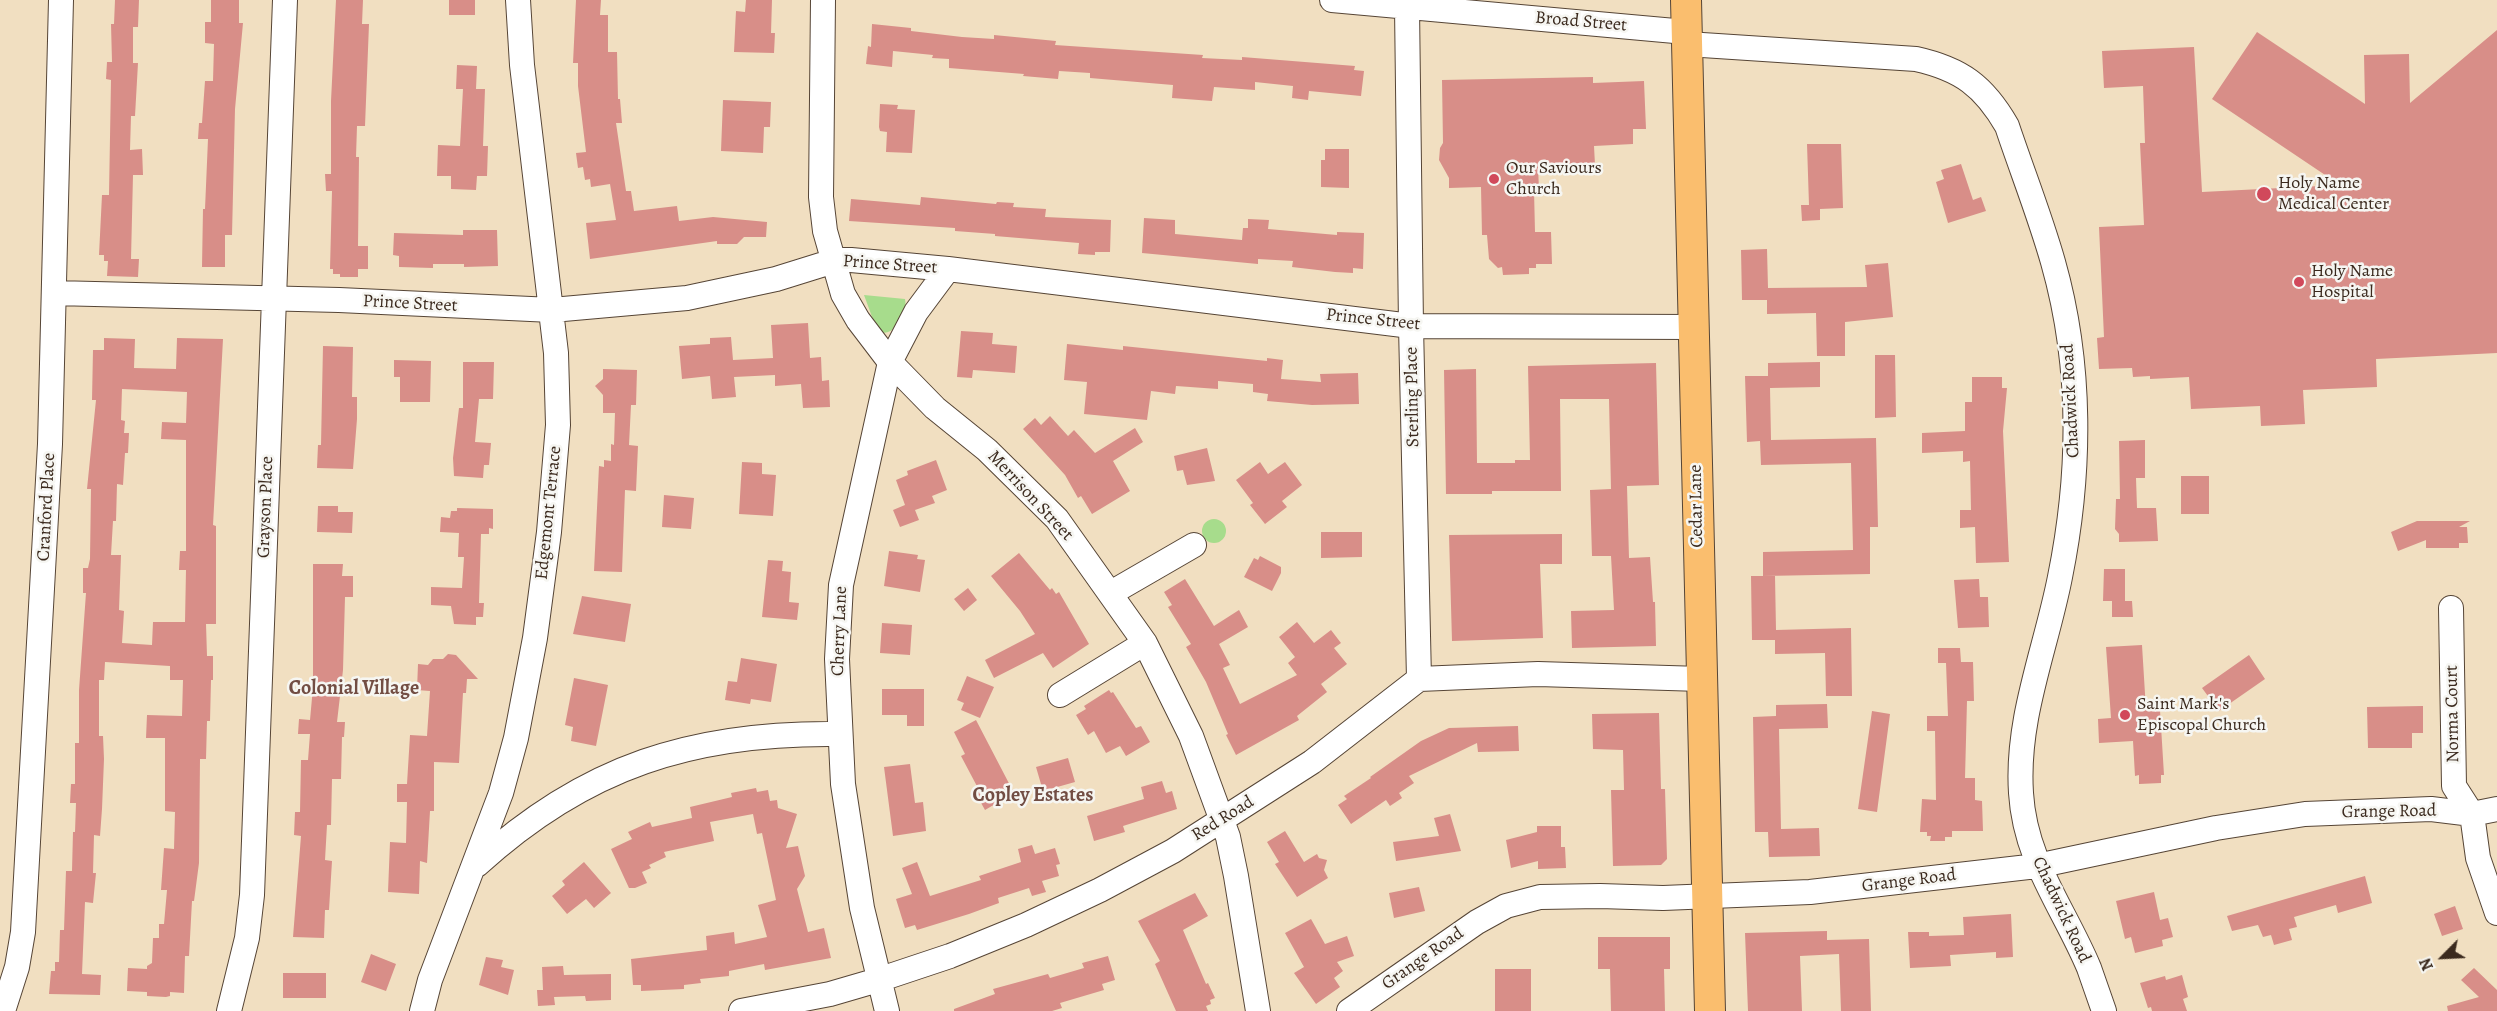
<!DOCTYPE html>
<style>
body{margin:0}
#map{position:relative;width:2497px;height:1011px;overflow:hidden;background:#f1dfc1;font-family:Alegreya,serif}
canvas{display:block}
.north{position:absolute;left:2413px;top:927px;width:60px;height:60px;-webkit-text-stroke:4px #f6f6f2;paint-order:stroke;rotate:246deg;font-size:16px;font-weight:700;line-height:24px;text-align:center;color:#3b2a1e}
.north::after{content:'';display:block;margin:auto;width:21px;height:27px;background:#3b2a1e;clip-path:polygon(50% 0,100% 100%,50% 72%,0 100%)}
</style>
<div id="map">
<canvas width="2497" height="1011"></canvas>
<div class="north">N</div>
</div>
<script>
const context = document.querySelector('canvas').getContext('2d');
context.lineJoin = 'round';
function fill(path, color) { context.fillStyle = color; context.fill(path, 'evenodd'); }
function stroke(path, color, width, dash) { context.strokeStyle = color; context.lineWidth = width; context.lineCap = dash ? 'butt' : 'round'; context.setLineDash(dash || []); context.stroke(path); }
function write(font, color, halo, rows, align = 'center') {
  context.font = font + ' Alegreya,serif'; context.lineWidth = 5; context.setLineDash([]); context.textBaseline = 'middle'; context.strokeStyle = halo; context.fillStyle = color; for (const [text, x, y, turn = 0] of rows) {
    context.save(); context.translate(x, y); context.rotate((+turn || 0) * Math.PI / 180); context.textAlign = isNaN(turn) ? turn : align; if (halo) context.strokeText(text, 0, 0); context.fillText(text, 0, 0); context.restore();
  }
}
fill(new Path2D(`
 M864,295L905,299C908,314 897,333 882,333L875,325Z
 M1202 531a12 12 0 1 1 24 0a12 12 0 1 1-24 0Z`), '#a7dc8c');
fill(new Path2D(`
 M115,0H139L138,27H133V63H138L135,116H131L130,150L142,149L143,175H133L131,259H139L138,277L107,276L108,261H104V255H99L102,195H109L111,80L106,79L107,62H112L111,24H114Z
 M211,0H239V23H243L235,109L232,235H225V267H202L203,209H205L208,139H198L199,123H202L205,81H213L214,44L205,43V22H211Z
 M336,0H363L362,24H369L365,126H357L356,157H359L358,246H368V269H358V277H340V274H333V269H330L332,191H326L325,174H331V101Z
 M449,0H475V15H449Z
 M576,0H601L600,15H608V52H617L618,99H620L622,123H616L626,191H631L634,211L677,206L679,221L713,217L767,222L766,237H744L737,244H717V241L590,259L586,223L616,220L610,184L591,187L590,179L585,180L583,167L578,168L576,153L586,152L578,86V63H573Z
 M746,0H772L771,33H775L774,53L734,52L736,11L745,12Z
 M872,24L911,28V31L962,37L994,39V35L1056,41L1055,45L1203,55L1202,58L1242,60V57L1355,66L1354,70L1364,71L1361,96L1309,91L1308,100L1292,98L1293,86L1255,82V90L1214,87L1212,101L1172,98L1173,85L1090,78V73L1059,71L1058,79L1023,76L1024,74L949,68V59L932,58L933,55L893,51L892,67L866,64L868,46L871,47Z
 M2497,30V353L2376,359L2377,387L2303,390L2305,424L2261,426L2260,406L2191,409L2189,377L2150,379V376L2133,377L2132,368L2099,369L2097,338L2104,337L2099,227L2144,225L2140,143H2145L2143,86L2104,88L2102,51L2194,47L2202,192L2340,185L2212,99L2257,32L2365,104L2364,55L2409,54L2410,103Z
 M457,65L477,66L476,89H485L483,146H488L487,176H477L476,190L451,189V176H437L438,145L460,146L463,89H456Z
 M1593,77V83L1644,81L1646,129H1633V144L1594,146L1595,165L1538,167L1539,190H1534L1535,232H1551L1552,264H1536V268H1529V274L1503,275L1502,267L1498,268L1489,259L1487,235H1482L1481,187L1449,188V178L1439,160L1440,148L1443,143L1442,80Z
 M723,100L771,102L770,127H764L763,153L721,151Z
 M880,104L898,105L897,109L915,110L912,153L886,152L887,132L880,131L879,127Z
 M1807,144H1841L1843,208L1820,209V220L1802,221L1801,205H1809Z
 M1325,149H1349V188L1321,187V160H1325Z
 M1961,164L1973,200L1981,197L1986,211L1948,223L1936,182L1944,179L1941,170Z
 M921,197L996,204L997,202L1014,203L1013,207L1046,209L1045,217L1111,220L1110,252H1095V255L1078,254L1079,243L995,236V234L955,231V228L849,221L851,199L920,205Z
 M1144,218L1175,220V234L1242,240L1243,228H1248V219L1269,220L1268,229L1337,235V232L1364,233L1363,269L1353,268V273L1335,272L1292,267L1293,261L1258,259V264L1142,253Z
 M463,230H497L498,266L464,267V264H433V268L399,267V256L393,255L394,233L463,235Z
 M1767,249L1768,288L1867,287L1865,265L1888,263L1893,317L1845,322V356H1817L1816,313L1767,314V300H1742L1741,250Z
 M808,323L810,358L821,357L822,381L829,380L830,407L803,408L801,384L775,386V375L734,377L736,397L712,399L710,376L682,379L679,346L710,344V338L731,337L733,360L773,358L771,325Z
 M961,331L993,333L992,344L1017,346L1015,373L973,370L972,378L957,377Z
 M104,338L135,339L134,368L176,369L177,338L223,339L213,525L216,526V624H206L207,656H213V680H211L210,721H207L206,759H200L199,863L194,901H192L189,956H185L184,993L170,992V996L166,997L147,996V992L127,991L128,968L147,969V966L152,963L153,938H159V924H164L167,890H161L164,848L174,849L175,812L165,811V738H146L147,715L182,716L183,680H170V666L105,662L104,680H99V736H103L104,759L102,809L100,836L94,835L93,873H96L93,903L85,902L82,974L101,975L100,995L49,994L51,971H55V962H59L60,930H64L66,871H72L73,832H75L76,803H70L71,784H75V743H79V690L86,593H83V568H88L90,559L91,489H87L96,400H92L93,350H104ZM122,389L187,392L186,423L162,422L161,439L186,440V551H180L179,570H186L185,622H153L152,645L122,643L124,611L119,610L121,555H111L113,521H116L117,484L123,485L125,453H128L129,433H124L125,421L121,420Z
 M1067,344L1123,350V346L1267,361V358L1283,360L1281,379L1321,382L1320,374L1358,373L1359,404L1312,405L1267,401L1268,394L1253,392V384L1218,381V389L1176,386L1175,394L1151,391L1147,420L1084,414L1087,382L1064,380Z
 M323,346L353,347L352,397H357V419L353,469L317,468L318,445H321Z
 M1875,355H1895L1896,417L1875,418Z
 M394,360L431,361L430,402H400V377H394Z
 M463,362H494L493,399H479L475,442L491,443L489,465H484L483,478L454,476L453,458L459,408H463Z
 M1820,362V387L1770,388L1771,440L1876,438L1878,527H1870V574L1763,576V552L1853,550L1851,463L1761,465L1760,441L1747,442L1745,376H1768V363Z
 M1656,363L1659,485L1627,486L1629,558L1650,557L1653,602H1655L1656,646L1572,648L1571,611L1614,610L1611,556H1592L1590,490L1611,489L1609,399H1560L1561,491H1492V494H1446L1444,370L1476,369L1477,463H1515V460H1530L1528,366Z
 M603,369L637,370L636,405H631L629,445L638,446L636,491L625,490L622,572L594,571L599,466L604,467V460L611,461V444L614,445L615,413H603V395L595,386L603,379Z
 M1972,377H2002V388H2007L2003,431L2009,562L1976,563L1975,527L1960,528V510H1971L1970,461L1963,462V451L1922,453V433L1965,431V402H1972Z
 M1050,416L1068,436L1074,430L1095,453L1135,428L1143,442L1113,461L1130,491L1092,514L1081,496L1078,498L1065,475L1023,429L1035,418L1041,425Z
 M2145,440V478H2136L2137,508H2156L2158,541L2119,542V534L2115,529L2116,499H2120L2119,441Z
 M1207,448L1215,481L1187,485L1183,470L1177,471L1174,456Z
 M936,460L947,490L932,496L935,503L915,510L919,520L900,527L893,510L905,505L896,480L908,475L907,471Z
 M742,462L762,463V474L776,475L773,516L739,514Z
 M1260,462L1268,474L1285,462L1302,485L1282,501L1287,507L1265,524L1250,505L1253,503L1236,480Z
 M2181,476H2209V514H2181Z
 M664,495L694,498L691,529L662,527Z
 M318,506H338V512H353L352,533L317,532Z
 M457,508L493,509V529L489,528V534H481L479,603H484L483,617H476V625L454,624L451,606L431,605V587L462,588L464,557H458L459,533L440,532L441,517L450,518L451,511H457Z
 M2417,521H2470L2459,527H2467L2468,543H2459V548H2426V540L2398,551L2391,532Z
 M1321,532H1362V557L1321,558Z
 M1562,534V564H1540L1543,638L1452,641L1449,535Z
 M889,551L918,555L917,559L925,560L920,592L884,586Z
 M1019,553L1050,590L1052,588L1056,594L1059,592L1089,644L1053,668L1043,653L994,678L985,660L1035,634L1020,611L991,576Z
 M1260,556L1281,567V573L1272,591L1244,577L1254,558L1258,560Z
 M768,560L783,561L782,571L791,572L789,602L799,603L797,620L762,617Z
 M313,564H343L342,576H353V597H345L343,670L337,722H345L344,737H342L341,779H332L331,825H327L325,860L332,861L329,910H325L324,938L293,937L301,836L294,835L295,812H300L301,760H308L310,734H298L299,719L310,720L313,687Z
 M2104,569H2125V601H2132L2133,617H2112V601H2103Z
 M1751,576H1775L1776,630L1851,628L1852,696H1826L1825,653L1775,654V640H1752Z
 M1185,579L1214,626L1239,610L1248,627L1219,644L1230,665L1223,668L1240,704L1297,675L1288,663L1295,657L1279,637L1297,622L1314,643L1331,630L1341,643L1334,648L1347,664L1321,684L1327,692L1297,716L1299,720L1236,755L1226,735L1228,734L1206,682L1186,647L1191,644L1168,607L1172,605L1164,592Z
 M1979,579L1980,597H1988L1989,627L1958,628L1954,580Z
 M968,588L977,600L964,611L954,599Z
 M582,596L631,604L625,642L573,634Z
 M882,623L912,625L910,655L880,653Z
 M2142,645L2146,710H2160L2164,775H2161V783L2139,784V775L2135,776L2133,741L2099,743L2098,719L2111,718L2106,647Z
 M1938,648H1960L1961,662H1973L1974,701H1967L1965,778H1975V800L1982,801L1983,831H1952V837H1945V841H1930L1931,836H1927V832H1920L1922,799L1936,800L1935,731H1927V716H1948L1946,663H1938Z
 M448,654L456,655L478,679H467L466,693H463L459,763L434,762V811H430L427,863L420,861L419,894L388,892L390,842L406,843L407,802H397V784H407L410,735L427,736L430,691L417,690L418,664L428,665L433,659H443Z
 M2249,655L2265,679L2219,711L2202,688Z
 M741,658L777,664L771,702L751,699L750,704L725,700L728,681L737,682Z
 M967,676L994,687L980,718L961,710L964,703L957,700Z
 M574,678L608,685L596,746L571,741L573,727L565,725Z
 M882,689H924V726H907V715H882Z
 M1109,690L1111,693L1113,692L1136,728L1141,726L1150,742L1126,756L1120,746L1106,753L1094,731L1088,735L1076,715L1086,709L1084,706Z
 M1827,704L1828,728L1779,729L1781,829L1819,828L1820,856L1769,857L1768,832H1755L1753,717L1776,716V705Z
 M2423,706V733H2412V748H2368L2367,707Z
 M1872,711L1890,714L1877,812L1858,809Z
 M1659,713L1661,789H1665L1667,859L1661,865L1613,866L1611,790H1624L1623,750L1593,749L1592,714Z
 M976,720L1014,793L985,810L975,792L979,790L961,756L965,754L954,732Z
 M1518,726L1519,751L1478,752L1477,743L1409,776L1414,783L1399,793L1402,798L1390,806L1386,800L1351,824L1338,805L1347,799L1344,796L1371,778L1370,777L1421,741L1449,728Z
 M1068,758L1075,782L1043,791L1036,767Z
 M910,764L915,803L923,802L926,831L893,836L884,767Z
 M1162,781L1166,793L1172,791L1177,809L1123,826L1125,832L1094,841L1087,816L1144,799L1141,787Z
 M756,788L757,792L768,790L770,801L777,800L778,808L797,814L786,848L798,846L805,876L797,889L808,932L824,928L831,958L765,970L764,964L729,971V976L700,979L701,983L684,985V989L641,991V985H633L631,959L707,950L706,936L734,932L735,944L767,937L758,905L776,900L762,833L757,834L753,814L710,822L714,841L664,852L666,857L649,865L651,868L642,872L647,883L635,888H629L611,849L632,839L628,832L650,822L652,827L692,818L690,807L732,797L731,793Z
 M1450,814L1461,851L1396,861L1393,842L1439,836L1434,818Z
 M1537,826H1561V847H1565L1566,868L1538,869V861L1511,868L1506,840L1537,832Z
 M1285,831L1304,862L1317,854L1319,858L1327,860L1324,870L1328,878L1297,897L1275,864L1279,862L1267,842Z
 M1032,845L1035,854L1055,848L1060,864L1056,865L1059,876L1042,881L1046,892L1032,896L1029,888L998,898L999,903L969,914L917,930L915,925L905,928L896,899L912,894L902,868L917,862L930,896L981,880L979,876L1021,862L1018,849Z
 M584,862L611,893L594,908L586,899L567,914L552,896L565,885L562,881Z
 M2365,876L2372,903L2338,913L2336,905L2294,917L2297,927L2289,929L2292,940L2274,945L2271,935L2263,937L2258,925L2232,931L2227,916Z
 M1419,887L1425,911L1394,918L1389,893Z
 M2154,892L2160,920L2168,918L2173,937L2162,940L2163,946L2135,953L2131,937L2125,939L2116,901Z
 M1195,893L1208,916L1183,930L1206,984L1208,983L1215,998L1210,1000L1211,1004L1206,1006L1208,1011H1176L1155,964L1160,961L1138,921Z
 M2455,906L2463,929L2442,936L2434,914Z
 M2011,914L2013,957L1996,958V952L1950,955L1951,966L1910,968L1908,932H1929V936L1964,935L1963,917Z
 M1311,919L1325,944L1347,936L1354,956L1337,962L1343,971L1334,978L1340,987L1316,1004L1294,973L1304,967L1285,933Z
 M1827,931V940L1869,939L1871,1011H1841L1839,954L1800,956L1802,1011H1748L1745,933Z
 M1598,937H1670V969H1664L1665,1011H1611L1610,969H1598Z
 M371,954L396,964L386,991L361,982Z
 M1108,956L1115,980L1102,984L1104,990L1060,1003L1062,1008L1052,1011H954V1009L995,994L993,989L1048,974L1050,978L1084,968L1082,963Z
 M486,957L503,960L501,967L514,970L508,995L479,985Z
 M563,966L564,975L611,974V1000L586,1001L585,996L554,997L555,1005L538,1006L537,990H543L542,967Z
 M2474,968L2497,990V1011H2448L2447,1006L2479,997L2461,980Z
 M1495,969H1531V1011H1495Z
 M283,973H326V998H283Z
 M2182,975L2188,997L2183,999L2187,1011H2152L2151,1007L2148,1008L2140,983L2165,976L2166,980Z`), '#d88e88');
const minor = new Path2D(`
 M823,0L821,197L825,231L843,294L858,320L890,362L935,408L987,450L1057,519L1145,643L1191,736L1228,837L1236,876L1258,1011
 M1332,0L1686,32
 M1407,7L1411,326L1419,679
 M1687,44L1916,59C1961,69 1984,86 2007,126C2022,171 2040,216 2053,262C2082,364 2081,473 2060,577C2046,649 2016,718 2021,793C2025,861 2064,908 2089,968C2094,982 2099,997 2104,1011
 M54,293L339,300L552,310L687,298L776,279L837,260H851L948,269L1411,326L1693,327
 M1111,593L1194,545
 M2451,608L2454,786L2472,814L2478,858L2497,913
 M1060,695L1145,643
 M477,865C585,766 694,732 839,734
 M3,1011L17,967L23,932L50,444L61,0
 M229,1011L247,938L252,895L285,0
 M422,1011L430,980L501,793L516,738L535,638L549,532L558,425L556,353L522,65L518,0
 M741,1011L830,994L878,980L950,956L1026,925L1100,890L1173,851L1312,762L1419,679L1538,674L1701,679
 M887,1011L862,908L843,784L837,659L841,585L890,362L916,312L948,269
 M1349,1011L1477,922L1506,906L1540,897L1600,896L1663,898L1810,892L2037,866L2216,828L2305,814L2431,809L2472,814L2497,809`);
const major = new Path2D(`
 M1686,0L1710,1011`);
stroke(minor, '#564536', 26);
stroke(major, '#564536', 32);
stroke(minor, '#fff', 24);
stroke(major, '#fabe6e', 30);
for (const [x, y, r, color] of [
 [1494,179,6,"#d1495b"],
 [2264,194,8,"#d1495b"],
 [2299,282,6,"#d1495b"],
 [2125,715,6,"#d1495b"]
]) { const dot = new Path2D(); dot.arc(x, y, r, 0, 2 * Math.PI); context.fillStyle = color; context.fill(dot); stroke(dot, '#f6f6f2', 2); }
write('18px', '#3b2a1e', '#f6f6f2', [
 ["Broad Street",1581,22,5],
 ["Prince Street",890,265,4],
 ["Prince Street",410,304,3],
 ["Prince Street",1373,320,6],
 ["Sterling Place",1413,397,-91],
 ["Chadwick Road",2071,401,-93],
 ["Merrison Street",1030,496,47],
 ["Cedar Lane",1697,506,-91],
 ["Cranford Place",47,507,-87],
 ["Grayson Place",266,507,-88],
 ["Edgemont Terrace",549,513,-84],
 ["Cherry Lane",840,631,-88],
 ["Norma Court",2453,714,-91],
 ["Grange Road",2389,812,-1],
 ["Red Road",1223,819,-32],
 ["Grange Road",1909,881,-7],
 ["Chadwick Road",2061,910,65],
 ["Grange Road",1423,959,-35]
]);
write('18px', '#3b2a1e', '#f6f6f2', [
 ["Our Saviours",1506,169],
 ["Church",1506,190],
 ["Holy Name",2278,184],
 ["Medical Center",2278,205],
 ["Holy Name",2311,272],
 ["Hospital",2311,293],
 ["Saint Mark's",2137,705],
 ["Episcopal Church",2137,726]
], 'left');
write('bold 20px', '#724d43', '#f6f6f2', [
 ["Colonial Village",354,689],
 ["Copley Estates",1033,796]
]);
</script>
